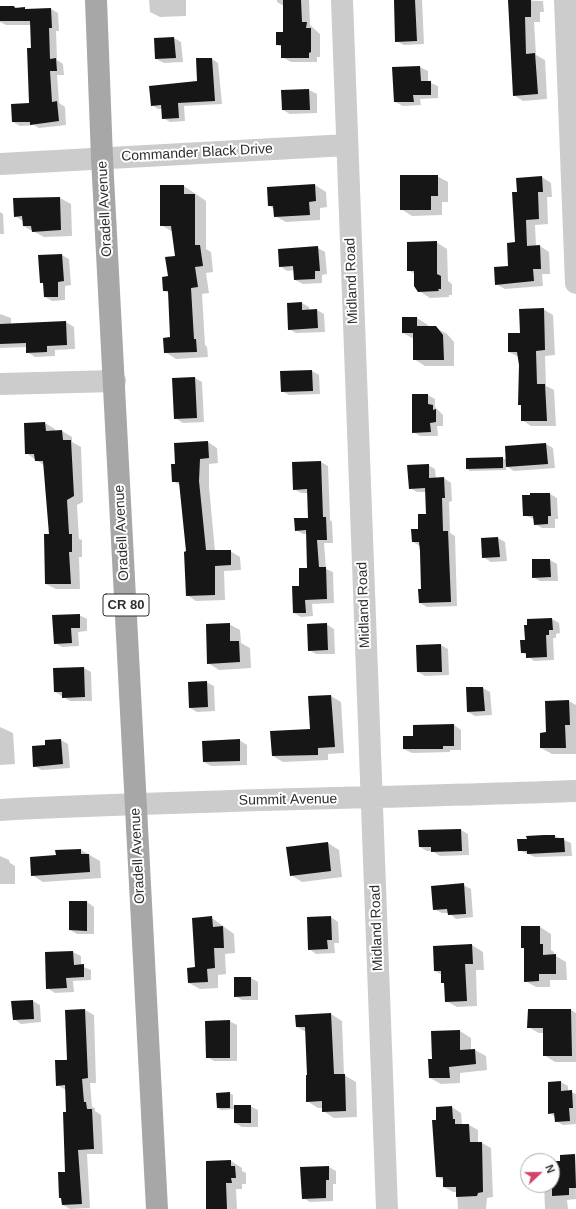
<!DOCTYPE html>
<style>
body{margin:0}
#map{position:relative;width:576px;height:1209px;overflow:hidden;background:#fff;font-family:Helvetica,sans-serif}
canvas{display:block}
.north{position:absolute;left:520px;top:1153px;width:40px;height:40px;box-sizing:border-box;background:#fff;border:1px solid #acacac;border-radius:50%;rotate:68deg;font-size:11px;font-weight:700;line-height:16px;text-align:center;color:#2f2f2f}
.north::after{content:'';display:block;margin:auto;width:14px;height:18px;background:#d24469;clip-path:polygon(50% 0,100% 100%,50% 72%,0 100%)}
</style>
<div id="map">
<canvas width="576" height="1209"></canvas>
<div class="north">N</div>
</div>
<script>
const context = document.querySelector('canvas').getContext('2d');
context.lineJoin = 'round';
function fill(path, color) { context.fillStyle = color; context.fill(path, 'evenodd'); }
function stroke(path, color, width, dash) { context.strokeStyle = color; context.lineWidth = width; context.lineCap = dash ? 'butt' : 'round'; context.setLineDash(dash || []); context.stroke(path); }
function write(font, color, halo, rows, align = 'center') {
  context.font = font + ' Helvetica,sans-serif'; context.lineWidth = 4; context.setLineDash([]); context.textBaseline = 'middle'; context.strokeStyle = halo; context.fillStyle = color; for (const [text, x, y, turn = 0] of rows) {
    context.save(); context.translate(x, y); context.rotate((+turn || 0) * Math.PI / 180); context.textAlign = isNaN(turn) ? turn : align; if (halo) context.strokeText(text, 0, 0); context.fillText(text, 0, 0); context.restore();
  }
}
fill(new Path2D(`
 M149,0H186V16L160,17L150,12Z
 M277,0H309L310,25L320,34V57H317V62H291L282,57V47L277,45L284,33V6L277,2Z
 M395,0H422L424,44L404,45L396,41Z
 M509,0L543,1L544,12H540V22H534L536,55L545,60L547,99L523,101L514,95Z
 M0,7H14L28,10L51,9L58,13L59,31H56L57,60L63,64L64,75H57L59,103L65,107L66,125L39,128L34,125L20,126L13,122L30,104L31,25H6L0,22Z
 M174,38L181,42L183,62L164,63L156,59L155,39Z
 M212,59L218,63L222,104L184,106L185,121L170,122L163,118V109H158L152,105L198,82Z
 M393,67H420L428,71V82L438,86V98L420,99L421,105L403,106L395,102Z
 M309,90L317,94V113L290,114L283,110L282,91Z
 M437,176L448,182V202H442V215L412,216L401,209Z
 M542,177L551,183L552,197H547L548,224L535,225L536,246H540L549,252L550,274H542L543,286L505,289L496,284L509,267L516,243L518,192Z
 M315,185L326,192L327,207L320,208V220L286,222L275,216L274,209L269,205Z
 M184,186L206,201V249L211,252L213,272L206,273L209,293L202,294L205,345L207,347L208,357L176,359L165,352L171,338L169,293L164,291L176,257L173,232L161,225Z
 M60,198L71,204L72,236L44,237L23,226V221L15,216Z
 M0,212L3,214L4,234H0Z
 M436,242L447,249L448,281L452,284V295H449V297L430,298L419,291L415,274L408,270Z
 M318,248L325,252L327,274L322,275V283L303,284L295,280V270L287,271L280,266Z
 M62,255L69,259L71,285L65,286V300L52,301L45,297L44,284L41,282Z
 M302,303L309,307V310H317L324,314L325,332L296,333L289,329Z
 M543,309L553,315L555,355L545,356L546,386L554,390L556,426H531L522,420V406L519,404V357L509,352L521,334Z
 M0,314L11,318V324L66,322L74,327L75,349L55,350V356L35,357L27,352V347L0,348Z
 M417,318L428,325V327H435L447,334L454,342V366H425L414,359V339L403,333Z
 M312,371L319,375L320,394L289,395L282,391Z
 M195,378L202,382L204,422L183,423L175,418Z
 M428,395L435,399V407L443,415V426H437L438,436H420L413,432Z
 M45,423L55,429V431H62L72,437V442L81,447L83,502L77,505L79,539L82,540V557H79L80,589H56L46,584L50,535L45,466L26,453Z
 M208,442L217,448L218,463L209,464V487L215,551H230L240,557L241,570L224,571L225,600L196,601L187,595V552L181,486L173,481L176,465Z
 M546,444L553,448L555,468L514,471L506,466V470L470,471L467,469L502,458L507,460Z
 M321,462L328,466L330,520L332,522L333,543H324L326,569L333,572L334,603L312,604L313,616L301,617L294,613L300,587L309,569L307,534H303L296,530L309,519L308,493H301L294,489Z
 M428,465L435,469L436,479L444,478L451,483L452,501L449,502L450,533L455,536L457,606L427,607L420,603L422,590L420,546L413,542L427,515L426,492H417L410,488Z
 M550,494L557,498L558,519H555V528H542L535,524L534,519L524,515Z
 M498,538L505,542L507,561L491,562L483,557Z
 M533,560H550L557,564L558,581H540L533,577Z
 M79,615L87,619V631L78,632L79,646L62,647L55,643Z
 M552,619L559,623L560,633L556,634V638H553L554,660L534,661L522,652L526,641Z
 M229,624L240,630L241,643L250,648L251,668L219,670L208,663Z
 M326,624L334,629L335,654H316L309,650Z
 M441,645L448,649L449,675L425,676L418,672Z
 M84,668L91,672L92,701H70L55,692Z
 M206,682L214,686L215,711L197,712L190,708Z
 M483,688L490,692L492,715L475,716L468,712Z
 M331,696L341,702L344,753L328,754V760L283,762L273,756L311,730Z
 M569,701L576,705V754H552L541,748L547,733Z
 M454,725L461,730V750H450V752L412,753L404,749L414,737Z
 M0,727L13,733L15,764L0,765Z
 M61,740L68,744L70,768L42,770L34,766L46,746Z
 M239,740L247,745V765L211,766L204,762Z
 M461,830L468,834L469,855L440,856L432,851H427L420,847Z
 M555,836L571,843L572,856L535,857L519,850Z
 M328,843L339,850L342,877L302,882L291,875Z
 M81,850L100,861L101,878L43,882L32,875L57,856Z
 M0,856L9,860L10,863L15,866V884H0Z
 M463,885L471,889L473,917L456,919L449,913H442L434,909Z
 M87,902L94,907V934H77L70,930Z
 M331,917L338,922L339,943H334L335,953L316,954L309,949Z
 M212,918L234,934L235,953L225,954L226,974L218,975V988L200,989L189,983L196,968Z
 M522,927H540L551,934V950L554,952V955L566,962L567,980H550V987H536L525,981V949L522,947Z
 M472,945L483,952L484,970H476L477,1006L457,1007L446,1001L445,984L442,982V975L435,971Z
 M73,952L81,956V966L91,970V980L73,981L74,992L55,993L47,988L46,953Z
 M251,978L258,982V1000H242L235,996Z
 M33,1001L40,1005L41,1022L21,1024L14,1019Z
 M85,1010L94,1015L96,1083H90L92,1107L95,1108V1111L101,1115L103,1154H87L90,1208L70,1209L63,1205L66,1173V1090L57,1085Z
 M529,1010H571L576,1013V1062H555L544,1055V1033H539L528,1027Z
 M331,1014L342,1021L344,1075L356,1082L357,1117L334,1118L323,1111V1108H318L307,1101L308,1076L306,1032L297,1027Z
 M229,1021L237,1025V1061H214L207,1057Z
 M460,1031L471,1038V1050H475L486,1056L487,1070L460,1073V1083L441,1084L430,1078L433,1060Z
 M561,1082L568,1086V1091L576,1094V1124L563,1125L556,1121V1117L549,1113Z
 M229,1093L233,1095V1106H250L258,1110V1127H242L235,1123V1109L221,1110L218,1108Z
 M452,1107L461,1113L462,1124L469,1125L478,1130V1143H482L491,1148L493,1197L487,1198L486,1209H458L457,1192H453L444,1187V1180L437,1177V1121Z
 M575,1155L576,1199L567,1200L568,1209H545L544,1185H552V1173L561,1161Z
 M231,1161L242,1168V1171L246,1173V1184H242V1189H236L237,1209H207Z
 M329,1167L336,1171V1184H333V1201L310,1202L303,1198Z`), '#0003');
fill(new Path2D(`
 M283,0H301L302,22H307L306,28H311V52L309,53V58H281V45H276V32H283Z
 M394,0H415L417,41L395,42Z
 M508,0H531V17H525L526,54L535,53L538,94L513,96Z
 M0,6H14L15,8L25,7V9L51,8L52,28H49L50,59L56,58L57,71H50L52,102L57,101L59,121L30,125V122H12L11,104L29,103L27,48H31L30,21H0Z
 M174,37L176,58L155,59L154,38Z
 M196,58H212L215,101L178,103L179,118L162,119L161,105L151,106L149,86L197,81Z
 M420,66L421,81H431V95H413L414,102H394L392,67Z
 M309,89L310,110H282L281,90Z
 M400,175H438V196H431V210H400Z
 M542,176L543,192H538L539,219L526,220L527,246L540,245L541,269H533L534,281L495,285L494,267L508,266L507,243L515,242L512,192H517L516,178Z
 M315,184L316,201L309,202L310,215L274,217L273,206H268L267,187Z
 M160,185H184V194H195V245H200L203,266L195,267L198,287L191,288L194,339H196L197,352L164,353L163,338L170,337L168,291H163L162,277L168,276L165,257L175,256L171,226H160Z
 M60,197L61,230L32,232L31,226H23L22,216L14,217L13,198Z
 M437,241V274L441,276V289H438L439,291L418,292L414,286V271H407V242Z
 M318,246L320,271H315V279L294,280L293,266L279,267L278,249Z
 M62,254L64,281L58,282V297H44L43,283H40L38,255Z
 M302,302V310L317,309L318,328L288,330L287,303Z
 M544,308L545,350L536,351L537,384H545L547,421H521V405H518L519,365L517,352H508V333H520L519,309Z
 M402,317H417V326H436L443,335L444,360H413V333H402Z
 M66,321L67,345L47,346V352L26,353V343L0,344V324Z
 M312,370L313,391L281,392L280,371Z
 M195,377L197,418L174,419L172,378Z
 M412,394H428V404L433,405V410L436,409V422L430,423L431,432L412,433Z
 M45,422L46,431L62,430L63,440H71L74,496L67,500L69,534H72V552H69L71,584H45L44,534H49L43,461H35L34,454H25L24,423Z
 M208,441L209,458L200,459L199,481L206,550H231V565L215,566V595L186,596L184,552L186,551L179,482H172L171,464H175L174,443Z
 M546,443L548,464L506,467L505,446Z
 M503,457V468L466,469V458Z
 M321,461L323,517H326L327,540H317L319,567H326L327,599L305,600L306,613H293L292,586H299V568H307L306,530L295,531L294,518H308L307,489L293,490L292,462Z
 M429,464V478L444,477L445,498H442L443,531H448L451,602L419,603L418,589H421L420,551L419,542H412L411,529H418V514H426L425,488L409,489L407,465Z
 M530,493H550L551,516H548V524L534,525L533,516H523L522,495H530Z
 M498,537L500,557L482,558L481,538Z
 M532,559H550L551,577L532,578Z
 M80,614V628H71L72,643L54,644L52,615Z
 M552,618L553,630H549V635H546L547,657L526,658V653H521L520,640H525L524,625H527V619Z
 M230,623V641H239L240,662L207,664L206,624Z
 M327,623L328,650L308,651L307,624Z
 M441,644L442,672H417L416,645Z
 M84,667L85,697L62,698V692H54L53,668Z
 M207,681L208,707L189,708L188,682Z
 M466,687H483L485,711L467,712Z
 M331,695L335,747L318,748V755L272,756L270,731L310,729L308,696Z
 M569,700L570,725H565L566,748H540V733L546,732L545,701Z
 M454,724V746H443V749H403V736H413V725Z
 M61,739L63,764L33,767L32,746L45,745V740Z
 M240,739V761L203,762L202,741Z
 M461,829L462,851L431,852V847H419L418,830Z
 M544,835H555V838H564L565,852L527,854V851H518L517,839H527L526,836Z
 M328,842L331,871L290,876L286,847Z
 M81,849V854H89L90,872L31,876L30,857L56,855L55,850Z
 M464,883L466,914L448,915L447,909L433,910L431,886Z
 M69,901H87V931L69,930Z
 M212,916L213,927L223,926L224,948H214L215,968L207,969L208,982L188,983L187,968L195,967L192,918Z
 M331,916L332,940H327L328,949L308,950L307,917Z
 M521,926H540V944H543V955L556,954V974H539V981L524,982V948H521Z
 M472,944L473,964H465L467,1001L445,1002L444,983H441V971H434L433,946Z
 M73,951L74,965L84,964V977L66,978L67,988L46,989L45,952Z
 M234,977H251V996L234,997Z
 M33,1000L34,1019L13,1020L11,1001Z
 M85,1009L88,1078L82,1079L84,1102H86L87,1109H92L94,1149L78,1150L82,1204L62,1205L61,1198H59L58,1172H65L63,1112H66L65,1085L56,1086L55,1060H67L65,1010Z
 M528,1009H571L572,1056H543V1028H527Z
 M331,1013L334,1074H345L346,1111L322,1112V1101L306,1102V1075H307L305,1027H296L295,1015Z
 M230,1020V1058H206L205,1021Z
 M460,1030V1050L475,1049L476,1064L449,1067L450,1078H429L428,1059H432L431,1031Z
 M561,1081V1091L572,1090L573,1108H569L570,1121L555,1122L554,1113L548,1114V1082Z
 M230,1092V1108H217L216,1093Z
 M234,1105H251V1123H234Z
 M452,1106L453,1119H455V1124H469L470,1142H482L483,1192L478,1193L477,1196L456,1197V1187H443V1177H436L432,1120H436V1107Z
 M575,1154L576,1188H569V1195L552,1196V1161H560V1155Z
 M231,1160V1166H235L236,1178H231L232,1183H226L227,1209H206V1161Z
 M329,1166V1180H326V1198L302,1199L300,1167Z`), '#161616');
stroke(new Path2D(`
 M342,0L387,1209
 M565,0L576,283
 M0,164L347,145
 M0,384L115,381
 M0,810C192,800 384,798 576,791`), '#ccc', 22);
stroke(new Path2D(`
 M96,0L102,158L157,1209`), '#a7a7a7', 22);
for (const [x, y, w] of [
 [126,605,46]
]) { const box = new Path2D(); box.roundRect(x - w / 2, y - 11, w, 22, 3); context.fillStyle = '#fff'; context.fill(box); stroke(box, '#2f2f2f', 1); }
write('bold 13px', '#2f2f2f', null, [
 ["CR 80",126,605]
]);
write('14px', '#2f2f2f', '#fff', [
 ["Commander Black Drive",197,153,-3],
 ["Oradell Avenue",105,209,-93],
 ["Midland Road",352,281,-92],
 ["Oradell Avenue",122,533,-93],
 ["Midland Road",364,605,-92],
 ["Summit Avenue",288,800,-1],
 ["Oradell Avenue",138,856,-93],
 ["Midland Road",377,928,-92]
]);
</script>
